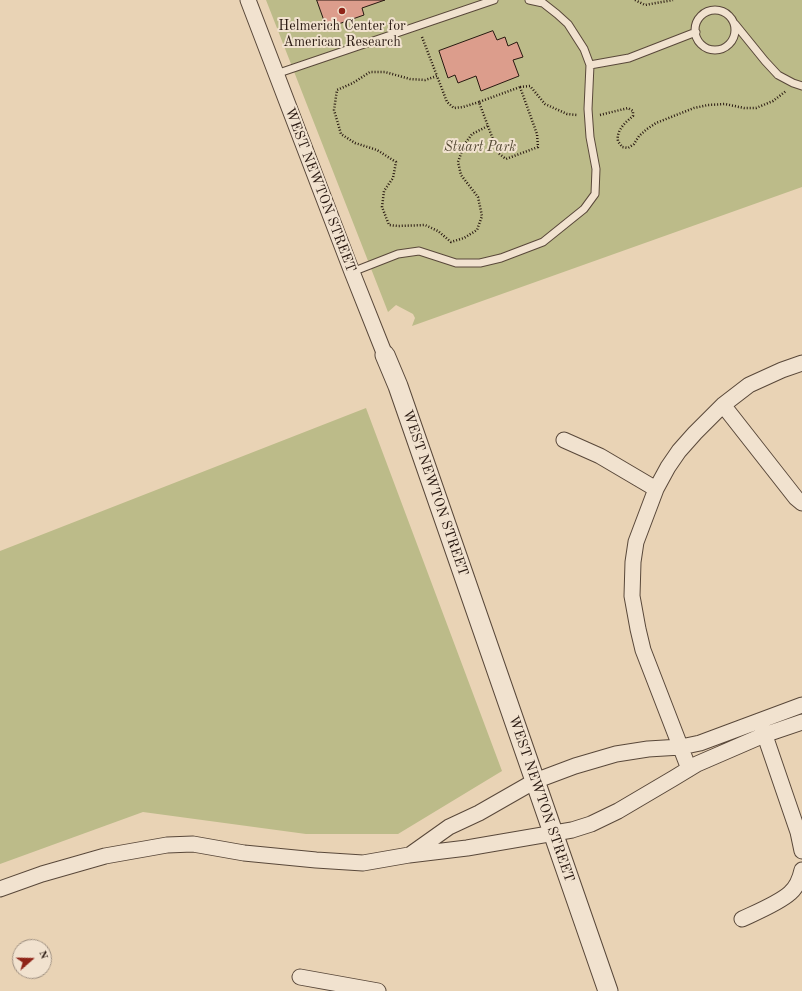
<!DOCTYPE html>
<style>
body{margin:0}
#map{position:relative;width:802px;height:991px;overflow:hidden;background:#e9d3b5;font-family:"Old Standard TT",serif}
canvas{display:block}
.north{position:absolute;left:12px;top:939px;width:40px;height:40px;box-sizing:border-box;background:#f1e2cf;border:1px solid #a19283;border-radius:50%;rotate:70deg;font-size:11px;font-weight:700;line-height:16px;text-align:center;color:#291911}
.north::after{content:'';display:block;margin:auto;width:14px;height:18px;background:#8f2418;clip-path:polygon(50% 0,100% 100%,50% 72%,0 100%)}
</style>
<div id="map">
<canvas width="802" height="991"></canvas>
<div class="north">N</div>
</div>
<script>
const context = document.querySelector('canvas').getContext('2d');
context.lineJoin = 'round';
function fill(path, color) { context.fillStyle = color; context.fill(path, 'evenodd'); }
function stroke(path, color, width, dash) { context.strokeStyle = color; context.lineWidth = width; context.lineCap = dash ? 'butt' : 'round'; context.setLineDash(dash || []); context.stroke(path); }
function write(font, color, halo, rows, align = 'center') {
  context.font = font + ' "Old Standard TT",serif'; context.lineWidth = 4; context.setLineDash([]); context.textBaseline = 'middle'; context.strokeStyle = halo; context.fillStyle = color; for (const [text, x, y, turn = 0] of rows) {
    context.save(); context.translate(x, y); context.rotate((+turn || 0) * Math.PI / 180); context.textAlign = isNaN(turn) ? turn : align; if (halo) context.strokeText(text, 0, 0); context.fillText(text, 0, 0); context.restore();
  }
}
fill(new Path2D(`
 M266,0H802V187L412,326L415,318L413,314L396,305L388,312Z
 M366,408L502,771L398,834H306L143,812L0,864V551Z`), '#bcbb89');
const building = new Path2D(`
 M317,0H385L362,8L364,15L327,28Z
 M493,31L497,40L505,37L508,46L517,42L523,57L513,60L519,76L481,91L476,76L458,83L455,75L448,78L439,51Z`);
fill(building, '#dc9d8c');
stroke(building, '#291911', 1);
const service = new Path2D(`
 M695 30a20 20 0 1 1 40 0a20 20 0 1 1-40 0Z
 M735,24L765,61L778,75L793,83L802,86
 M590,65L629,58L696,32
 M276,74L494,0
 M352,272L398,254L419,251L456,263H480L501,258L543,242L584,209L595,194L596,169L590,137L588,109L590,65L584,49L568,24L557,14L543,3L529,0`);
const minor = new Path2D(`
 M248,0L352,272L385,355
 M723,405L796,498L802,503
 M564,440L600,456L656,489
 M762,727L798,832L802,851
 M689,769L643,650L638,629L632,596L633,562L636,542L656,489L668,467L679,451L695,433L723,405L749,385L782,370L802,363
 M411,854L449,827L479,813L535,781L575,766L616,754L648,749L681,747L700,743L802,705
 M0,889L42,874L105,856L167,845L193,844L244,853L316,860L363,863L409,855L467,848L572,830L591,824L618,811L674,778L697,764L764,735L802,722
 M742,919C757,912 779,903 790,893C797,887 800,879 802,870
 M300,977L378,991`);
const tertiary = new Path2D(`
 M385,355L398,386L608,991`);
stroke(service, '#59483a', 9);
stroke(minor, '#59483a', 17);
stroke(tertiary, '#59483a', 21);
stroke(new Path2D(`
 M635,0L645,5L673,0
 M422,37L437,76
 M520,87L530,86L545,104L567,114L577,115
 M520,87L537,134L538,147L506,159L498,153L479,102Z
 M479,102L463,107L454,108L447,102L437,76L425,80L410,79L385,72H370L353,83L337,90L334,110L341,134L355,143L377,150L396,162L393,178L384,191L382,207L389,225L398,226L425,225L438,231L451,242L464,238L477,230L482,216L478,197L461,175L458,162L464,145L472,134L488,126
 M600,115L628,108L633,111V116C626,122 616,130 618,141C619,143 621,145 622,147L628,148L634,144L639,136L647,129L656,123L694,108L708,105L725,104L744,108H756L773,101L786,91`), '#291911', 2.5, [1, 2]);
stroke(service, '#f1e2cf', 7);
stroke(minor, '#f1e2cf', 15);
stroke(tertiary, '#f1e2cf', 19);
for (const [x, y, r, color] of [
 [342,11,4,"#8f2418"]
]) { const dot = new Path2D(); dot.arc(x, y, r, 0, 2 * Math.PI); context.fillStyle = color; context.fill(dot); stroke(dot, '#f1e2cf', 1.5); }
write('14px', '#291911', '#f1e2cf', [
 ["Helmerich Center for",342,26],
 ["American Research",342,42]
]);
write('italic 14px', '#554a35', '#f1e2cf', [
 ["Stuart Park",480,147]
]);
write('14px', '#291911', '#f1e2cf', [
 ["WEST NEWTON STREET",320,190,69],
 ["WEST NEWTON STREET",435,493,71],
 ["WEST NEWTON STREET",541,799,71]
]);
</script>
